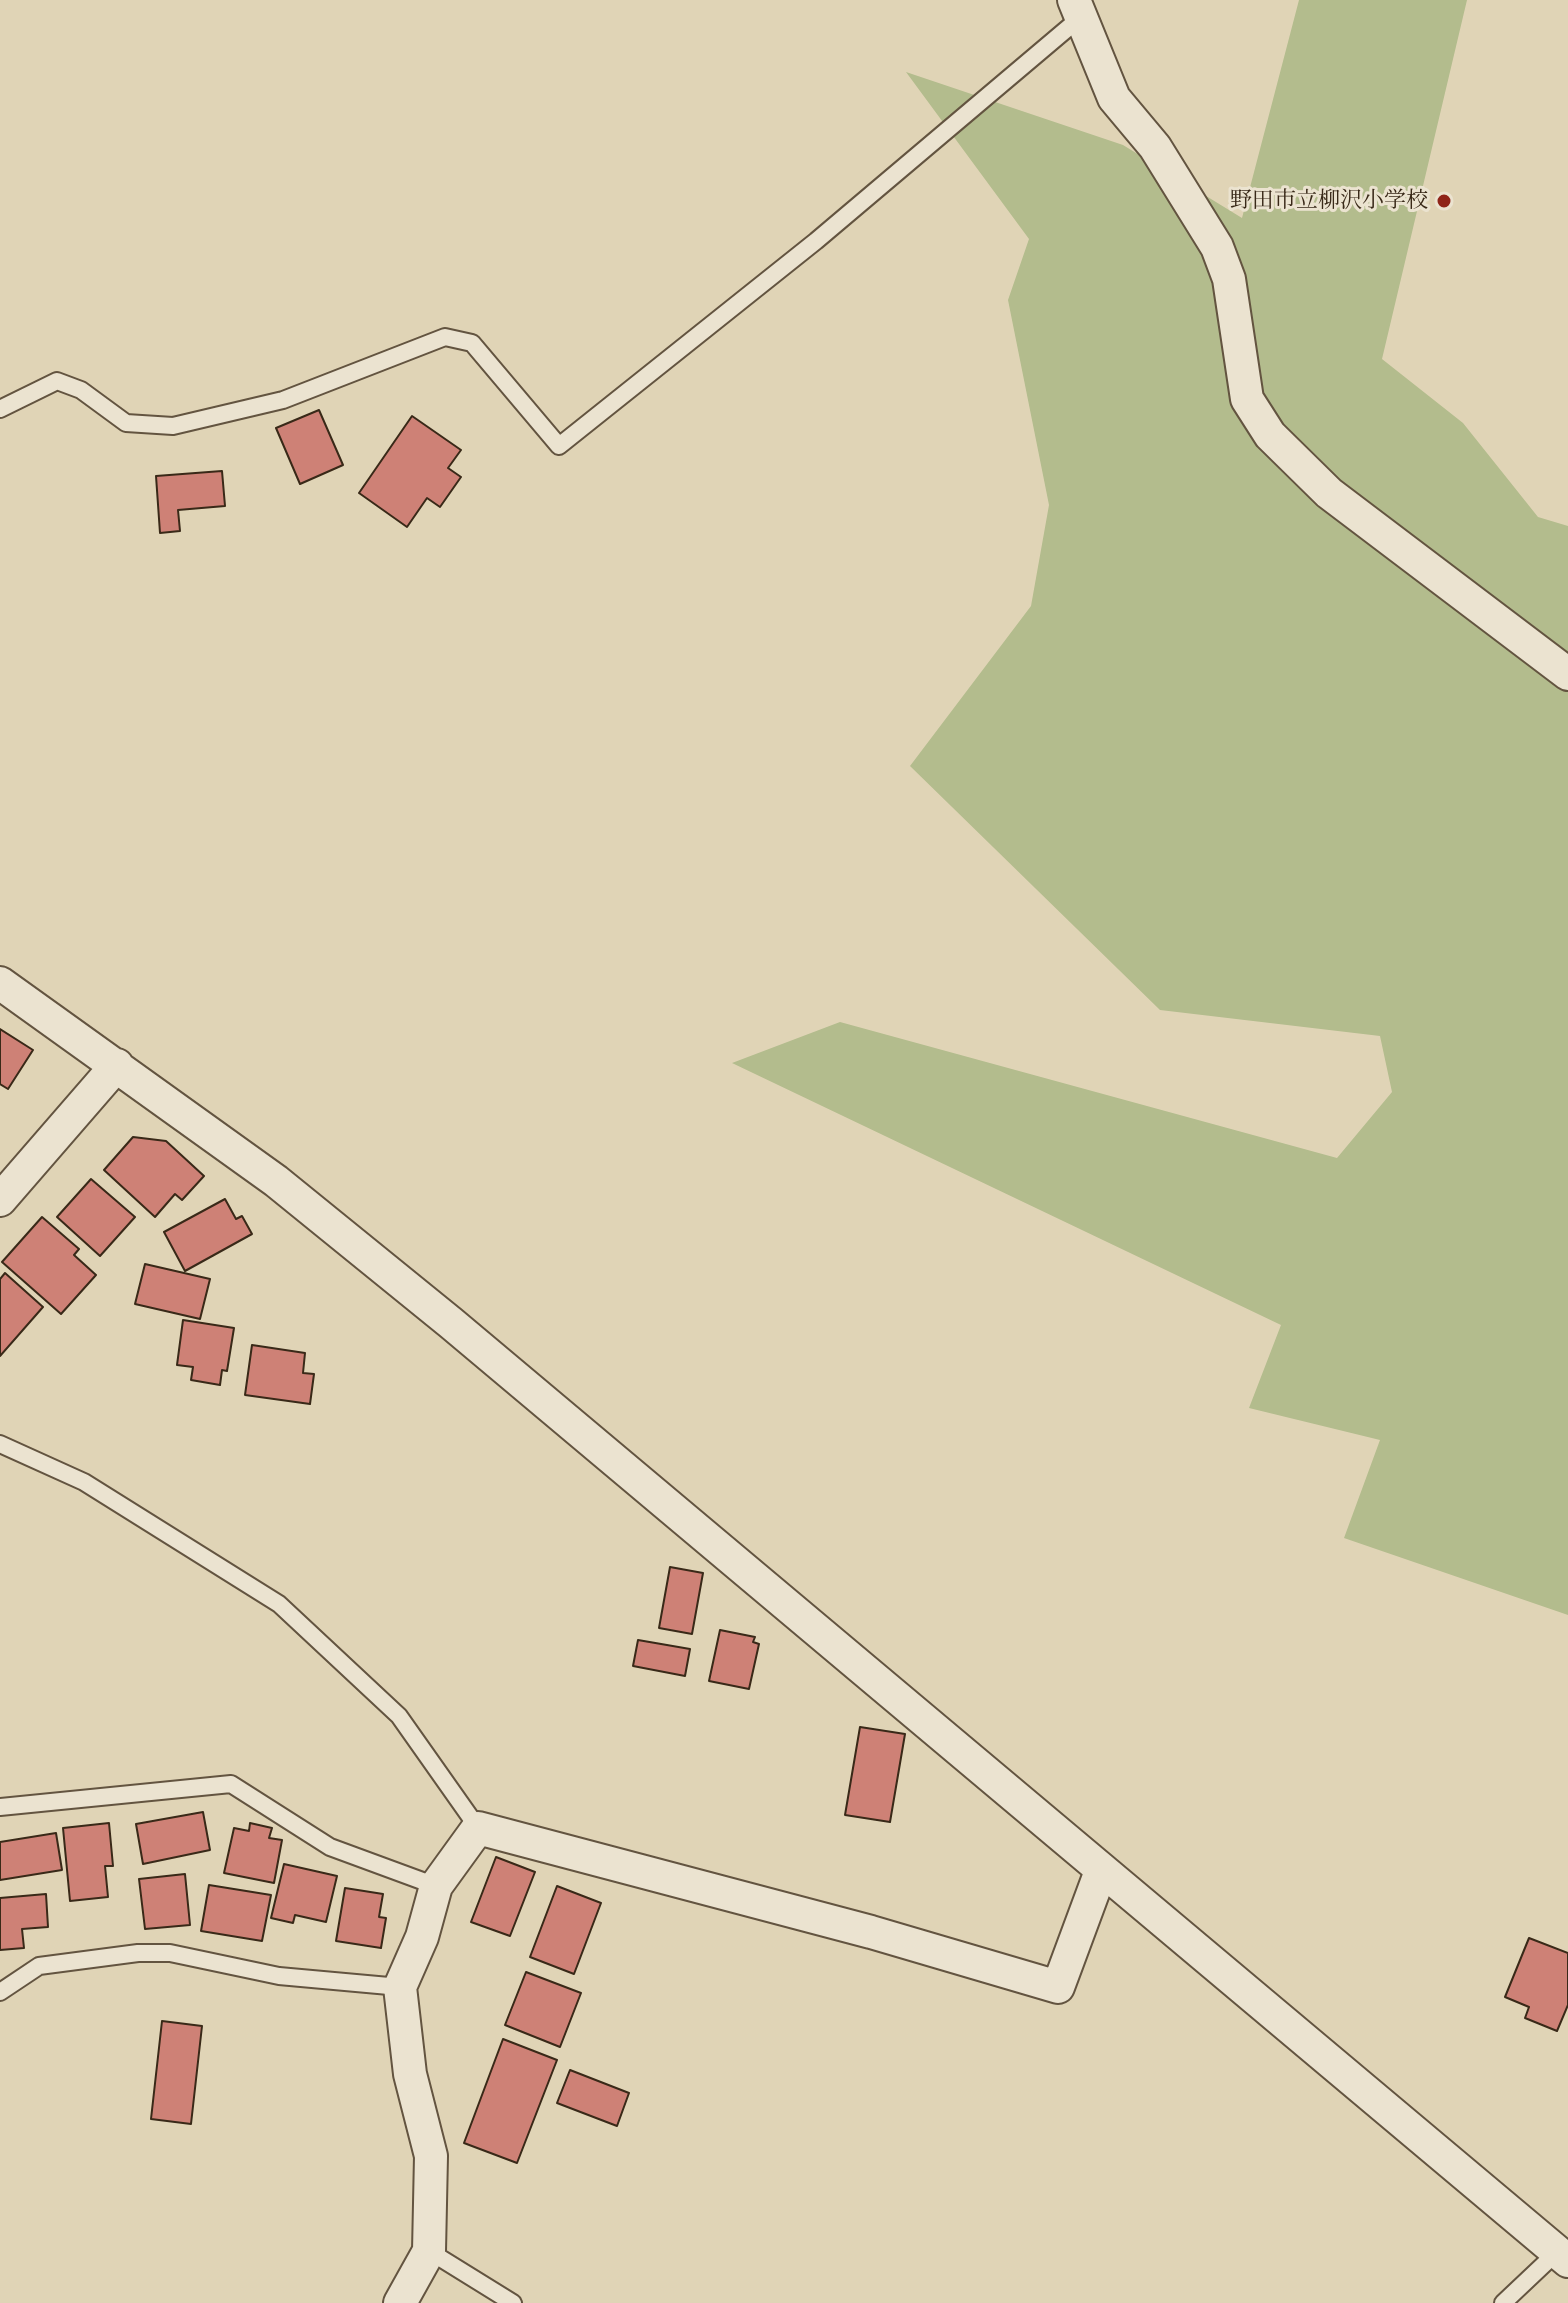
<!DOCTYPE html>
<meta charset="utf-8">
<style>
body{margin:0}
canvas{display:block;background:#e0d4b6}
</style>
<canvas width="1568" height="2303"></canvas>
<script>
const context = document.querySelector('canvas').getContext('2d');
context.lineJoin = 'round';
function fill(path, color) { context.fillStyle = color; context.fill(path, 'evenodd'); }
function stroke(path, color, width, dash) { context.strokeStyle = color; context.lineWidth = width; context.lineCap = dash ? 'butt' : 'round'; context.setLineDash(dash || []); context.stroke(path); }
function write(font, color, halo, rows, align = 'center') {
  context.font = font + ' "Old Standard TT","Noto Serif JP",serif'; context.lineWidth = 6; context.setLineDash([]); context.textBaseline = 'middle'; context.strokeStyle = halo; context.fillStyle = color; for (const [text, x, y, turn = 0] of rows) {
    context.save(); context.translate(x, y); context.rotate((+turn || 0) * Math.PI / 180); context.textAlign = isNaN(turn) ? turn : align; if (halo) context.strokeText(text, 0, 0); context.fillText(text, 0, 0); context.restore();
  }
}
fill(new Path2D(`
 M1299,0H1467L1382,359L1463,423L1538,517L1568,526V1615L1344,1538L1380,1440L1249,1408L1281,1325L732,1063L840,1022L1337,1158L1392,1092L1380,1036L1160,1010L910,766L1031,606L1049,505L1008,300L1029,239L906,72L1123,145L1242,218Z`), '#b3bc8d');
const building = new Path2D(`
 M319,410L343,465L300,484L276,428Z
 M412,416L461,450L448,468L461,477L440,507L427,498L407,527L359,493Z
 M222,471L225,506L178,510L180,531L160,533L156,476Z
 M0,1029L33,1050L8,1089L0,1084Z
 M133,1137L166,1141L204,1176L182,1200L175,1194L155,1217L104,1170Z
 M91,1179L135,1217L100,1256L57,1217Z
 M225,1199L236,1219L242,1216L252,1234L185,1271L164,1232Z
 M42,1217L79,1249L74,1255L96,1275L61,1314L2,1262Z
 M145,1264L210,1279L200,1319L135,1304Z
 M5,1273L43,1307L0,1356V1279Z
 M183,1320L234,1328L227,1371L222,1370L220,1385L191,1380L193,1367L177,1365Z
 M252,1345L305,1353L303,1373L314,1374L310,1404L245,1395Z
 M670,1567L703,1573L692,1634L659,1628Z
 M720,1630L755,1637L753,1642L759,1644L749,1689L709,1681Z
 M638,1640L690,1649L685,1676L633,1666Z
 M860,1727L905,1734L890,1822L845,1815Z
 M203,1812L210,1850L143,1864L136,1824Z
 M109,1823L113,1866H105L108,1897L70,1901L63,1828Z
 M250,1823L272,1828L269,1838L282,1840L274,1883L224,1873L234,1828L249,1831Z
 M56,1833L62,1870L0,1880V1842Z
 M496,1857L535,1872L510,1936L471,1922Z
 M284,1864L337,1876L326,1922L295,1915L293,1923L271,1918Z
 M185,1874L190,1925L145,1929L139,1879Z
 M209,1885L271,1895L262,1941L201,1931Z
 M557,1886L601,1903L574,1974L530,1957Z
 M345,1888L383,1894L379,1917L386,1918L381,1948L336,1941Z
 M46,1894L48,1927L22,1929L24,1948L0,1950V1898Z
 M1529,1938L1568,1953V2005L1557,2031L1525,2018L1529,2007L1505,1997Z
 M526,1972L581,1993L560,2047L505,2025Z
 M162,2021L202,2026L191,2124L151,2119Z
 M503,2039L557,2060L517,2163L464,2143Z
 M570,2070L629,2093L617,2126L557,2103Z`);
fill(building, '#ce8176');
stroke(building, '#392918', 2);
const lane = new Path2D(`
 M0,409L57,381L81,390L126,423L173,426L283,400L445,337L472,343L559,446L816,241L1081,17
 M0,1444L84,1482L279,1604L399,1716L478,1828
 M0,1807L231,1784L330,1847L436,1886
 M0,1992L39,1966L138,1953H170L279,1976L400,1987
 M429,2251L513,2303
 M1503,2303L1557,2252`);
const street = new Path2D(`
 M1074,0L1114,98L1155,147L1217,247L1229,279L1247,399L1270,435L1329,493L1568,674
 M0,983L276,1181L451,1323L1568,2261
 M0,1200L117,1065
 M400,2303L429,2251L431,2156L410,2074L400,1987L422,1937L436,1886L478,1828L871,1932L1058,1987L1101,1871`);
stroke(lane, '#635440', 20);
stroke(street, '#635440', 36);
stroke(lane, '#ebe3d0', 16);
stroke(street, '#ebe3d0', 32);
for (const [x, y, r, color] of [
 [1444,201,8,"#8f2418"]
]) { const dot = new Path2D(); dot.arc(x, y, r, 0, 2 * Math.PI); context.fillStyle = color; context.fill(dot); stroke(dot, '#ebe3d0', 3); }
write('22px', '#392918', '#ebe3d0', [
 ["野田市立柳沢小学校",1428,201]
], 'right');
</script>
